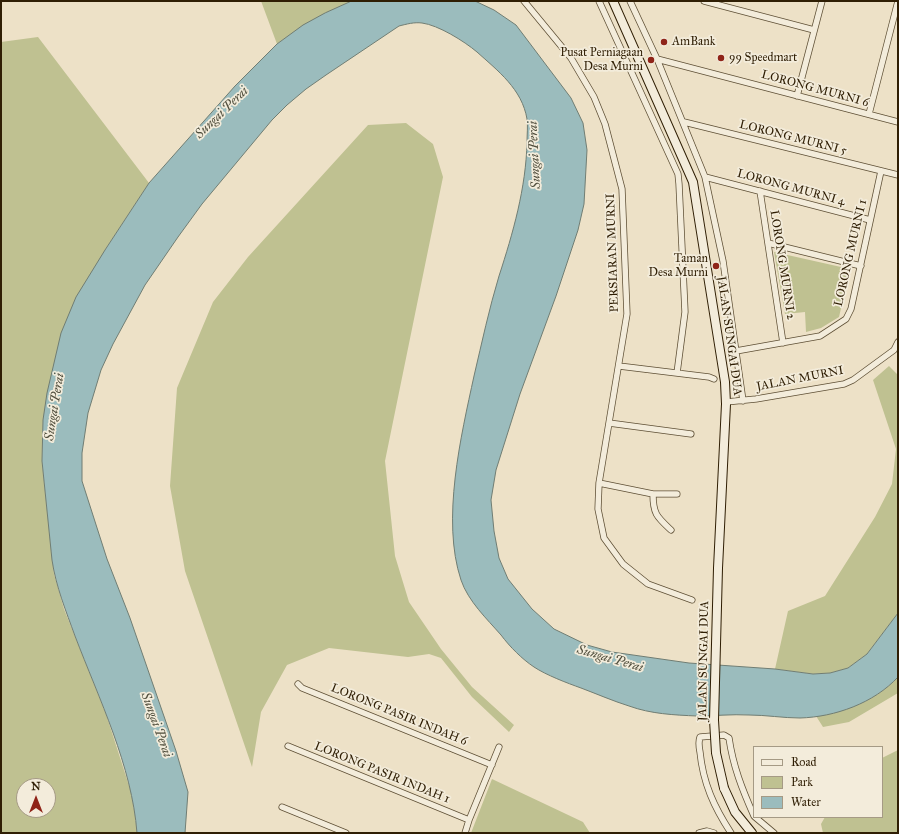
<!DOCTYPE html>
<style>
body{margin:0}
#map{position:relative;width:899px;height:834px;overflow:hidden;background:#ede1c7;font-family:"IM FELL Great Primer",serif}
canvas{display:block}
.frame{position:absolute;inset:0;border:2px solid #2f1e04;pointer-events:none}
.legend{position:absolute;left:753px;top:746px;width:130px;height:72px;box-sizing:border-box;background:#f3ecdb;border:1px solid #a59a85;margin:0;padding:5px 7px;list-style:none;font-size:12px;color:#2f1e04}
.legend li{display:flex;align-items:center;gap:8px;height:20px}
.legend b{width:20px;border:1px solid #a59a85}
.north{position:absolute;left:16px;top:778px;width:40px;height:40px;box-sizing:border-box;background:#f3ecdb;border:1px solid #a59a85;border-radius:50%;rotate:0deg;font-size:11px;font-weight:700;line-height:16px;text-align:center;color:#2f1e04}
.north::after{content:'';display:block;margin:auto;width:14px;height:18px;background:#8f2418;clip-path:polygon(50% 0,100% 100%,50% 72%,0 100%)}
</style>
<div id="map">
<canvas width="899" height="834"></canvas>
<div class="frame"></div>
<ul class="legend">
<li><b style="height:5px;background:#f3ecdb"></b>Road</li>
<li><b style="height:11px;background:#bfc191"></b>Park</li>
<li><b style="height:11px;background:#9bbcbd"></b>Water</li>
</ul>
<div class="north">N</div>
</div>
<script>
const context = document.querySelector('canvas').getContext('2d');
context.lineJoin = 'round';
function fill(path, color) { context.fillStyle = color; context.fill(path, 'evenodd'); }
function stroke(path, color, width, dash) { context.strokeStyle = color; context.lineWidth = width; context.lineCap = dash ? 'butt' : 'round'; context.setLineDash(dash || []); context.stroke(path); }
function write(font, color, halo, rows, align = 'center') {
  context.font = font + ' "IM FELL Great Primer",serif'; context.lineWidth = 3.5; context.setLineDash([]); context.textBaseline = 'middle'; context.strokeStyle = halo; context.fillStyle = color; for (const [text, x, y, turn = 0] of rows) {
    context.save(); context.translate(x, y); context.rotate((+turn || 0) * Math.PI / 180); context.textAlign = isNaN(turn) ? turn : align; if (halo) context.strokeText(text, 0, 0); context.fillText(text, 0, 0); context.restore();
  }
}
fill(new Path2D(`
 M261,1H352C323,14 303,26 277,44Z
 M38,37L149,183L105,250L43,420L42,461L54,574L64,609L106,714L124,770L131,792L135,815L137,833H1V42ZM24,786H48V810H24Z
 M406,123L433,144L443,177L385,461L395,556L409,602L441,649L472,687L514,725L509,732L472,697L441,658L429,654L408,657L329,648L287,665L261,712L252,767L185,571L170,486L177,388L213,302L248,257L368,125Z
 M774,252L850,269L839,317L821,328L806,332L805,312L785,314Z
 M889,366L898,375V613L867,654L848,668L830,673L813,674L775,669L788,611L825,596L875,517L892,484L896,449L873,380Z
 M898,677V693L849,722L823,727L816,716C847,710 875,701 898,677Z
 M898,750V833H823L821,824L825,817H882V758Z
 M492,779L583,822L590,833H471Z`), '#bfc191');
const water = new Path2D(`
 M352,1H475L494,10L516,25L571,98L583,123L587,150L584,204L578,230L556,296L520,394L496,470L491,500L494,531L499,558L508,579L532,609L554,629L587,645L612,652L689,663L775,669L813,674L830,673L848,668L867,654L898,613V677C874,703 835,717 800,718C783,718 766,715 749,715C732,714 714,716 697,716C674,715 651,714 629,706C613,701 597,694 581,688C567,683 546,675 534,667C522,659 510,647 501,635C487,619 468,601 461,580C441,520 461,436 474,376C482,342 489,309 499,276C513,233 526,188 527,142C527,134 528,126 527,119C522,89 498,71 477,52C464,41 438,25 422,23C414,22 407,24 399,26L326,75L306,89L287,105L272,120L202,204L178,237L145,285L113,344L101,370L88,413L82,453V481L107,559L130,618L176,751L188,792L185,833H137C132,766 99,699 75,636C66,611 56,587 52,560L42,461L43,420L47,393L61,333L76,297L105,250L149,183L235,86L277,44L303,25L325,13Z`);
fill(water, '#9bbcbd');
stroke(water, '#707d73', 1);
const minor = new Path2D(`
 M524,1L571,58L594,97L605,124L622,189L627,314L599,483L598,509L604,538L623,564L648,584L692,600
 M599,1L678,174L679,184L685,312L677,373
 M630,1L657,59L705,177L723,261L743,401
 M704,1L814,30
 M657,59L898,122
 M797,96L822,1
 M869,114L898,1
 M684,122L898,175
 M705,177L870,220
 M760,191L783,343
 M768,243L861,266
 M736,351L820,336L846,319L851,309L881,171
 M619,366L709,377L714,379
 M726,402L756,399L844,384L853,380L894,350L898,342
 M609,423L691,434
 M599,483L653,494H677
 M653,494C653,514 657,517 671,530
 M298,684L302,688L492,765
 M288,746L469,820
 M282,807L346,833
 M755,817L774,833
 M465,833L469,820L499,747
 M699,833L707,831L714,833
 M731,833C714,807 703,783 700,752C699,747 698,742 700,737L724,735L729,738C733,766 742,789 754,816`);
const secondary = new Path2D(`
 M613,1L693,182L725,382L726,404L718,568L714,720
 M724,788L735,812L752,833`);
stroke(minor, '#5e4f35', 7);
stroke(secondary, '#2f1e04', 10);
stroke(minor, '#f3ecdb', 5.5);
stroke(secondary, '#f3ecdb', 8);
const secondaryBridge = new Path2D(`
 M714,720L716,753L724,788`);
stroke(secondaryBridge, '#2f1e04', 10, []);
stroke(secondaryBridge, '#f3ecdb', 8);
for (const [x, y, r, color] of [
 [664,42,4,"#8f2418"],
 [721,58,4,"#8f2418"],
 [651,60,4,"#8f2418"],
 [716,266,4,"#8f2418"]
]) { const dot = new Path2D(); dot.arc(x, y, r, 0, 2 * Math.PI); context.fillStyle = color; context.fill(dot); stroke(dot, '#f3ecdb', 1.5); }
write('12px', '#2f1e04', '#f3ecdb', [
 ["AmBank",672,42],
 ["Pusat Perniagaan",643,53,"right"],
 ["Desa Murni",643,67,"right"],
 ["99 Speedmart",729,58],
 ["Taman",708,259,"right"],
 ["Desa Murni",708,273,"right"]
], 'left');
write('12px', '#2f1e04', '#f3ecdb', [
 ["LORONG MURNI 6",815,89,15],
 ["LORONG MURNI 5",793,138,14],
 ["LORONG MURNI 4",791,188,15],
 ["PERSIARAN MURNI",613,253,-92],
 ["LORONG MURNI 1",851,253,-77],
 ["LORONG MURNI 2",782,265,81],
 ["JALAN SUNGAI DUA",729,336,82],
 ["JALAN MURNI",800,379,-11],
 ["JALAN SUNGAI DUA",704,661,-89],
 ["LORONG PASIR INDAH 6",399,715,22],
 ["LORONG PASIR INDAH 1",382,773,22]
]);
write('italic 13px', '#4f4d3c', '#f3ecdb', [
 ["Sungai Perai",222,113,-44],
 ["Sungai Perai",535,155,-93],
 ["Sungai Perai",55,407,-81],
 ["Sungai Perai",610,659,16],
 ["Sungai Perai",156,725,70]
]);
</script>
